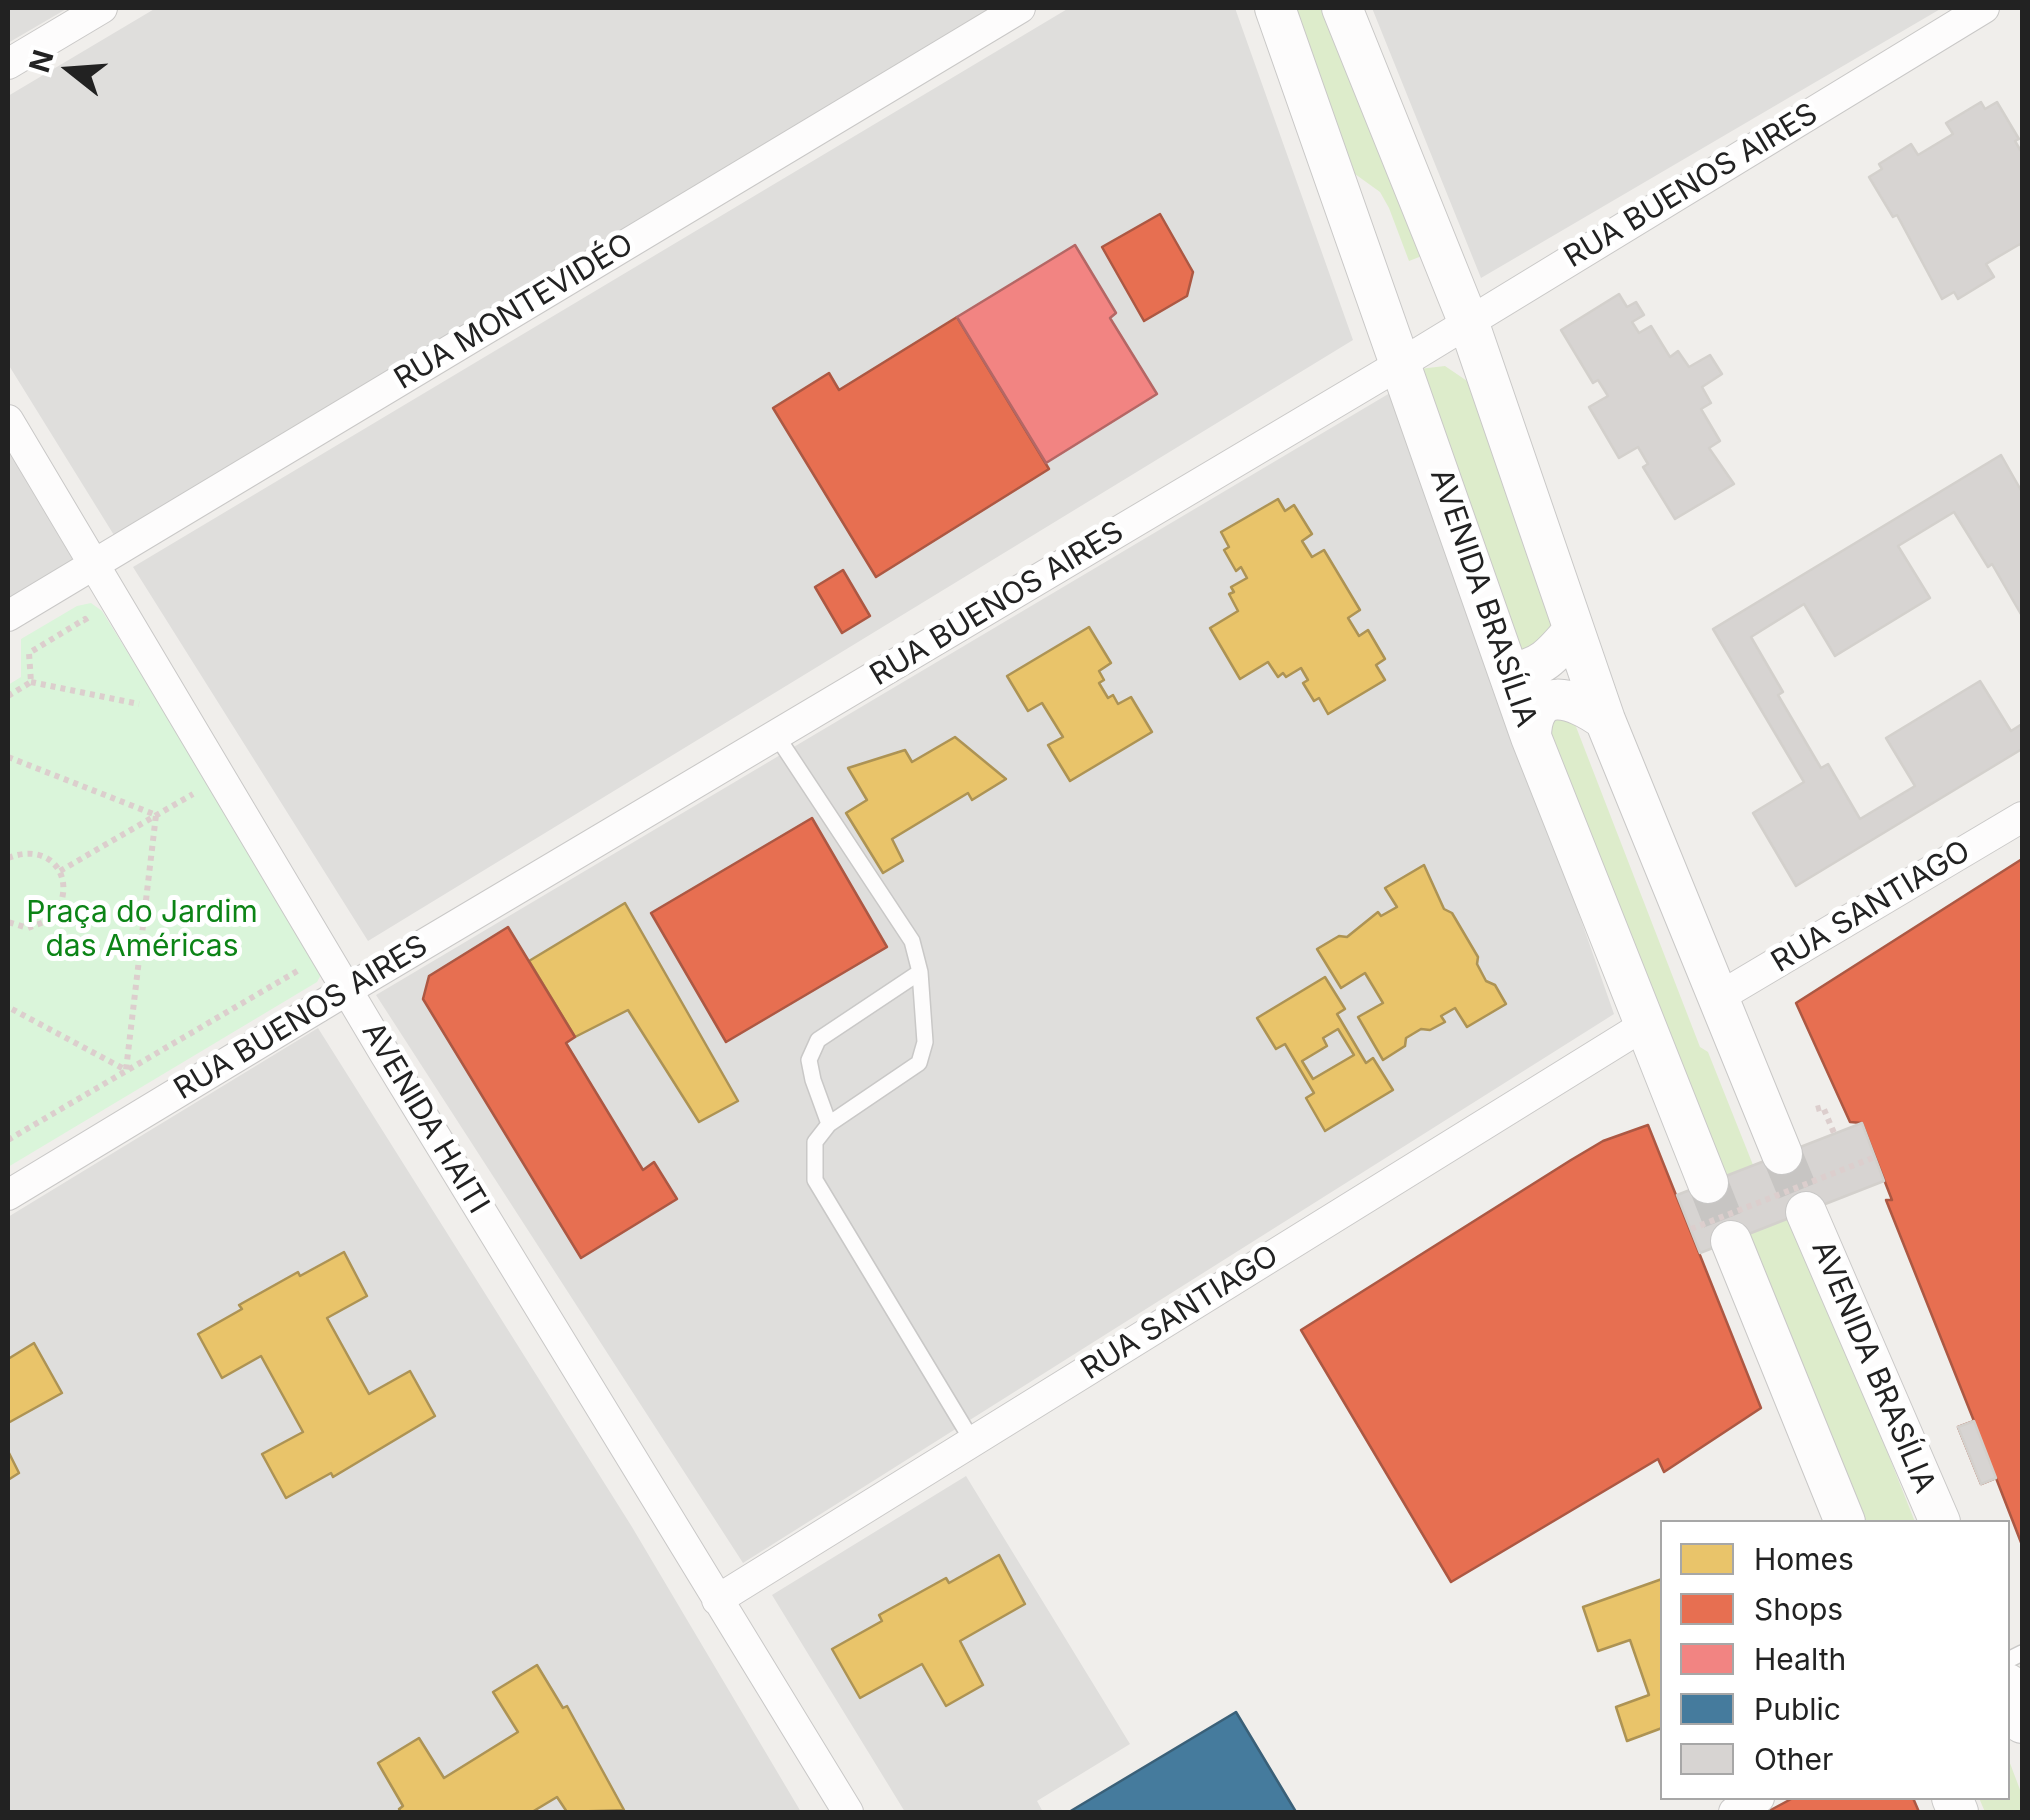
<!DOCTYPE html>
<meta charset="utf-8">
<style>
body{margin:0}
#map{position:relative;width:2030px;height:1820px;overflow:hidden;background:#f0eeeb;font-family:Inter,sans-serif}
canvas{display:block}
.frame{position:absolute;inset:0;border:10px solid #222;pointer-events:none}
.legend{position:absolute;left:1660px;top:1520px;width:350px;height:280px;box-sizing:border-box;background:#fff;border:2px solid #a7a7a7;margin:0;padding:12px 18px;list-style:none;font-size:30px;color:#222}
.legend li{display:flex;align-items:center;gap:20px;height:50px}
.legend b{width:50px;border:2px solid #a7a7a7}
.north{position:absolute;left:20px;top:20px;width:100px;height:100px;-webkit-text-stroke:8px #fff;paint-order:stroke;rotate:287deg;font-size:28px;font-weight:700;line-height:40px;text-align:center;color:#222}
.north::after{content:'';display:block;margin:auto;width:35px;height:45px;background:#222;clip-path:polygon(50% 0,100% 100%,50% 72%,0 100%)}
</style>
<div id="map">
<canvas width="2030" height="1820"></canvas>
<div class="frame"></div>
<ul class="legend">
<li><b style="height:28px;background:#e9c46a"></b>Homes</li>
<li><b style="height:28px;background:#e76f51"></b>Shops</li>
<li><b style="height:28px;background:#f28482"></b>Health</li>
<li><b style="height:28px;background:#457b9d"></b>Public</li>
<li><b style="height:28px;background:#d7d4d2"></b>Other</li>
</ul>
<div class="north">N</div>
</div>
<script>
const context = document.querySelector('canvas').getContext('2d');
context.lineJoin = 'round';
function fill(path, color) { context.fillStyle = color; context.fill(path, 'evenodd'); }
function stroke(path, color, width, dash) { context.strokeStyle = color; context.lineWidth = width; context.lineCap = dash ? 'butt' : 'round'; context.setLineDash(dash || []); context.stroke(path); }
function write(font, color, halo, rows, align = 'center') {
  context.font = font + ' Inter,sans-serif'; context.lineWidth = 10; context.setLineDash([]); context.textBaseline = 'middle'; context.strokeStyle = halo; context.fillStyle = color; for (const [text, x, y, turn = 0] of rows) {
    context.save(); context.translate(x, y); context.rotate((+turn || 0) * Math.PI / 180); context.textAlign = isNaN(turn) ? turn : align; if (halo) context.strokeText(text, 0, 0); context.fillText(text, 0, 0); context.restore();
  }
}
fill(new Path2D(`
 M8,8H68L8,43Z
 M156,8H1000L117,540L8,364V96Z
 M1069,8H1235L1353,340L368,941L133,567Z
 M1372,8H1942L1481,278Z
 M1395,390L1614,1014L743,1563L376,995Z
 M8,447L78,567L8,609Z
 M318,1028L632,1527L801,1812H8V1217Z
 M966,1476L1130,1744L1037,1801L1043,1812H905L772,1595Z`), '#dfdedc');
fill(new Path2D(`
 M1295,8H1332L1427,254L1409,261L1389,208L1380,192L1355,174Z
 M1445,366L1473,385L1554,631L1526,662L1419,369Z
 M1552,716L1573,719L1700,1047L1708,1052L1753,1165L1718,1179L1547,722Z
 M1794,1216L1915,1522H1860L1748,1234Z
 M2008,1758L2022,1795V1812H1985L1979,1798H2008Z`), '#ddeccb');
fill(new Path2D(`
 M91,603L102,611L320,963L322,973L317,982L8,1167V685L21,677V639L77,606Z`), '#daf5da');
const homes = new Path2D(`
 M1278,499L1285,511L1294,505L1312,534L1302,541L1312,557L1324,550L1360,610L1348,618L1359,636L1368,630L1385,659L1376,665L1385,680L1328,714L1319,698L1314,701L1303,683L1308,680L1301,668L1286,677L1283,673L1278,677L1268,662L1240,679L1210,628L1238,611L1229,594L1234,592L1231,587L1247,578L1241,567L1236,571L1224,550L1229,547L1221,532Z
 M1089,627L1111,663L1099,671L1104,680L1099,683L1108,698L1113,695L1118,704L1131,697L1152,732L1070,781L1048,745L1063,737L1042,703L1028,711L1007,676Z
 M955,737L1006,779L972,800L968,793L892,839L903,861L883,873L846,813L867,800L848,768L905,750L912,762Z
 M1424,865L1444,909L1452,913L1478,957L1477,964L1486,981L1495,985L1506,1004L1467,1027L1455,1008L1441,1016L1445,1022L1430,1030L1421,1029L1406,1038L1405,1046L1383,1060L1358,1017L1383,1003L1365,973L1341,988L1317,949L1339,936L1347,937L1378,912L1381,916L1397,907L1385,888Z
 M625,903L738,1101L699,1122L628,1010L575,1037L529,961Z
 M1325,977L1345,1009L1337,1014L1366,1063L1373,1058L1393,1090L1325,1131L1306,1098L1314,1093L1285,1044L1276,1049L1257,1018Z
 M1338,1029L1354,1055L1313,1079L1302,1061L1327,1046L1323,1038Z
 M344,1252L367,1296L327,1318L369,1394L410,1371L435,1416L333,1477L331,1473L286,1498L262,1454L303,1432L261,1356L222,1378L198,1334L242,1309L239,1305L298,1272L300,1276Z
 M34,1343L62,1393L8,1423V1359Z
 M8,1451L19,1473L8,1480Z
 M999,1555L1025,1604L960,1641L983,1685L946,1706L922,1664L860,1698L832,1649L882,1621L879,1615L946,1578L949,1583Z
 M1662,1579V1728L1627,1741L1616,1707L1649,1695L1630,1640L1598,1651L1583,1607Z
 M537,1665L563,1708L567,1706L624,1810L567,1812L557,1797L532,1812H401L399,1809L403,1806L378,1763L419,1738L444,1778L518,1732L493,1692Z`);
fill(homes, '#e9c46a');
stroke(homes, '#ad9354', 2.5);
const shops = new Path2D(`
 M1160,214L1193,272L1187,296L1144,321L1102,247Z
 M957,317L1049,469L876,577L773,408L829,373L839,390Z
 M843,570L870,616L842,633L815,587Z
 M812,818L887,947L726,1042L651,913Z
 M2022,859V1545L1996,1478L1981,1484L1958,1427L1974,1421L1886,1200H1892L1862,1123L1850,1122L1796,1003Z
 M508,927L575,1037L566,1043L643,1170L654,1162L677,1199L581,1258L423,999L429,976Z
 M1648,1125L1761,1408L1664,1472L1658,1459L1451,1582L1301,1330L1571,1160L1603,1141Z
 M1793,1798H1913L1919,1812H1767Z`);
fill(shops, '#e76f51');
stroke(shops, '#ac5843', 2.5);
const health = new Path2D(`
 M1075,245L1116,313L1110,318L1157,394L1046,463L957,317Z`);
fill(health, '#f28482');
stroke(health, '#b46765', 2.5);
const public = new Path2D(`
 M1236,1712L1296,1812H1069Z`);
fill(public, '#457b9d');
stroke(public, '#3a6078', 2.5);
const building = new Path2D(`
 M1981,102L1985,109L1997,102L2019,139L2015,141L2022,153V248L2020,244L1986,264L1994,277L1958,299L1954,292L1942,299L1897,215L1893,217L1869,177L1882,169L1879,164L1911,144L1918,155L1953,134L1946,123Z
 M1619,294L1627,307L1636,302L1644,315L1632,322L1639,333L1651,326L1670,357L1678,351L1689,367L1710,355L1722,374L1702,387L1711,403L1701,409L1720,441L1709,448L1734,484L1675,519L1643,467L1648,464L1638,447L1619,458L1589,407L1608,396L1598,380L1593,383L1561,330Z
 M2001,455L2022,492V749L1796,886L1753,813L1804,782L1713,629Z
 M1954,512L1988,567L1992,564L2022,616V724L2011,731L1980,681L1886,738L1915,786L1860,819L1828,764L1821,768L1778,695L1783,692L1751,637L1804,604L1835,656L1930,598L1898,546Z
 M1862,1123L1884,1181L1700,1253L1677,1195Z
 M1974,1421L1996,1478L1981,1484L1958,1427Z`);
fill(building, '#d7d4d2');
stroke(building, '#d3d0cc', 2.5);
stroke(new Path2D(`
 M1782,1154L1806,1212
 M1708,1183L1731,1241`), '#c7c5c3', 40, [40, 20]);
const service = new Path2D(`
 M776,735L912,941L920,972L925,1042L919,1063L829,1124L815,1142V1180L973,1442
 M829,1124L813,1080L809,1060L818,1040L920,972
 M2008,1660L2022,1653`);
const minor = new Path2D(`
 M8,64L102,8
 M8,420L385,1054L848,1812
 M8,616L1020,8
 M1719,997L2022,817
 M8,1195L347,990L1402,363L1984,8
 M717,1600L1643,1026
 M1734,1812L1759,1798`);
const tertiary = new Path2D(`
 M1275,8L1531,737L1708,1183
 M1342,8L1468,321L1605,720L1782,1154
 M1509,672C1540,671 1554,654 1573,631
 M1531,737C1532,683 1574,697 1605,720
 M1806,1212L1940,1522
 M1731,1241L1845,1522
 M2008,1684L2022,1723
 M1952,1798L1958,1812`);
stroke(service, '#c9c8c7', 18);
stroke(minor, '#c9c8c7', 32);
stroke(tertiary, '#c9c8c7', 42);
stroke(new Path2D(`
 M31,682L139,704
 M8,696L31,682L29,653L85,619L88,624
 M8,757L156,815L126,1070L8,1007
 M8,858C53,840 80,882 52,919L28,928L8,922
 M60,871L193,794
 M1816,1109L1823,1107L1834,1133
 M8,1140L299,970`), '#dccecd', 6, [5, 5]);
stroke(service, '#fdfcfc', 15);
stroke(minor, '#fdfcfc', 30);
stroke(tertiary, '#fdfcfc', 40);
stroke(new Path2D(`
 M1691,1229L1875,1157`), '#dccecd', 6, [5, 5]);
write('30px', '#222', '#fff', [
 ["RUA BUENOS AIRES",1691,186,-31],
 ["RUA MONTEVIDÉO",514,312,-31],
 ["AVENIDA BRASÍLIA",1483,598,71],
 ["RUA BUENOS AIRES",997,604,-31],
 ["RUA SANTIAGO",1871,907,-31],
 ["RUA BUENOS AIRES",301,1018,-31],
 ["AVENIDA HAITI",425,1118,59],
 ["RUA SANTIAGO",1180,1313,-32],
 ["AVENIDA BRASÍLIA",1873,1367,67]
]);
write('30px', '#0c8416', '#fff', [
 ["Praça do Jardim",142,913],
 ["das Américas",142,947]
]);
</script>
